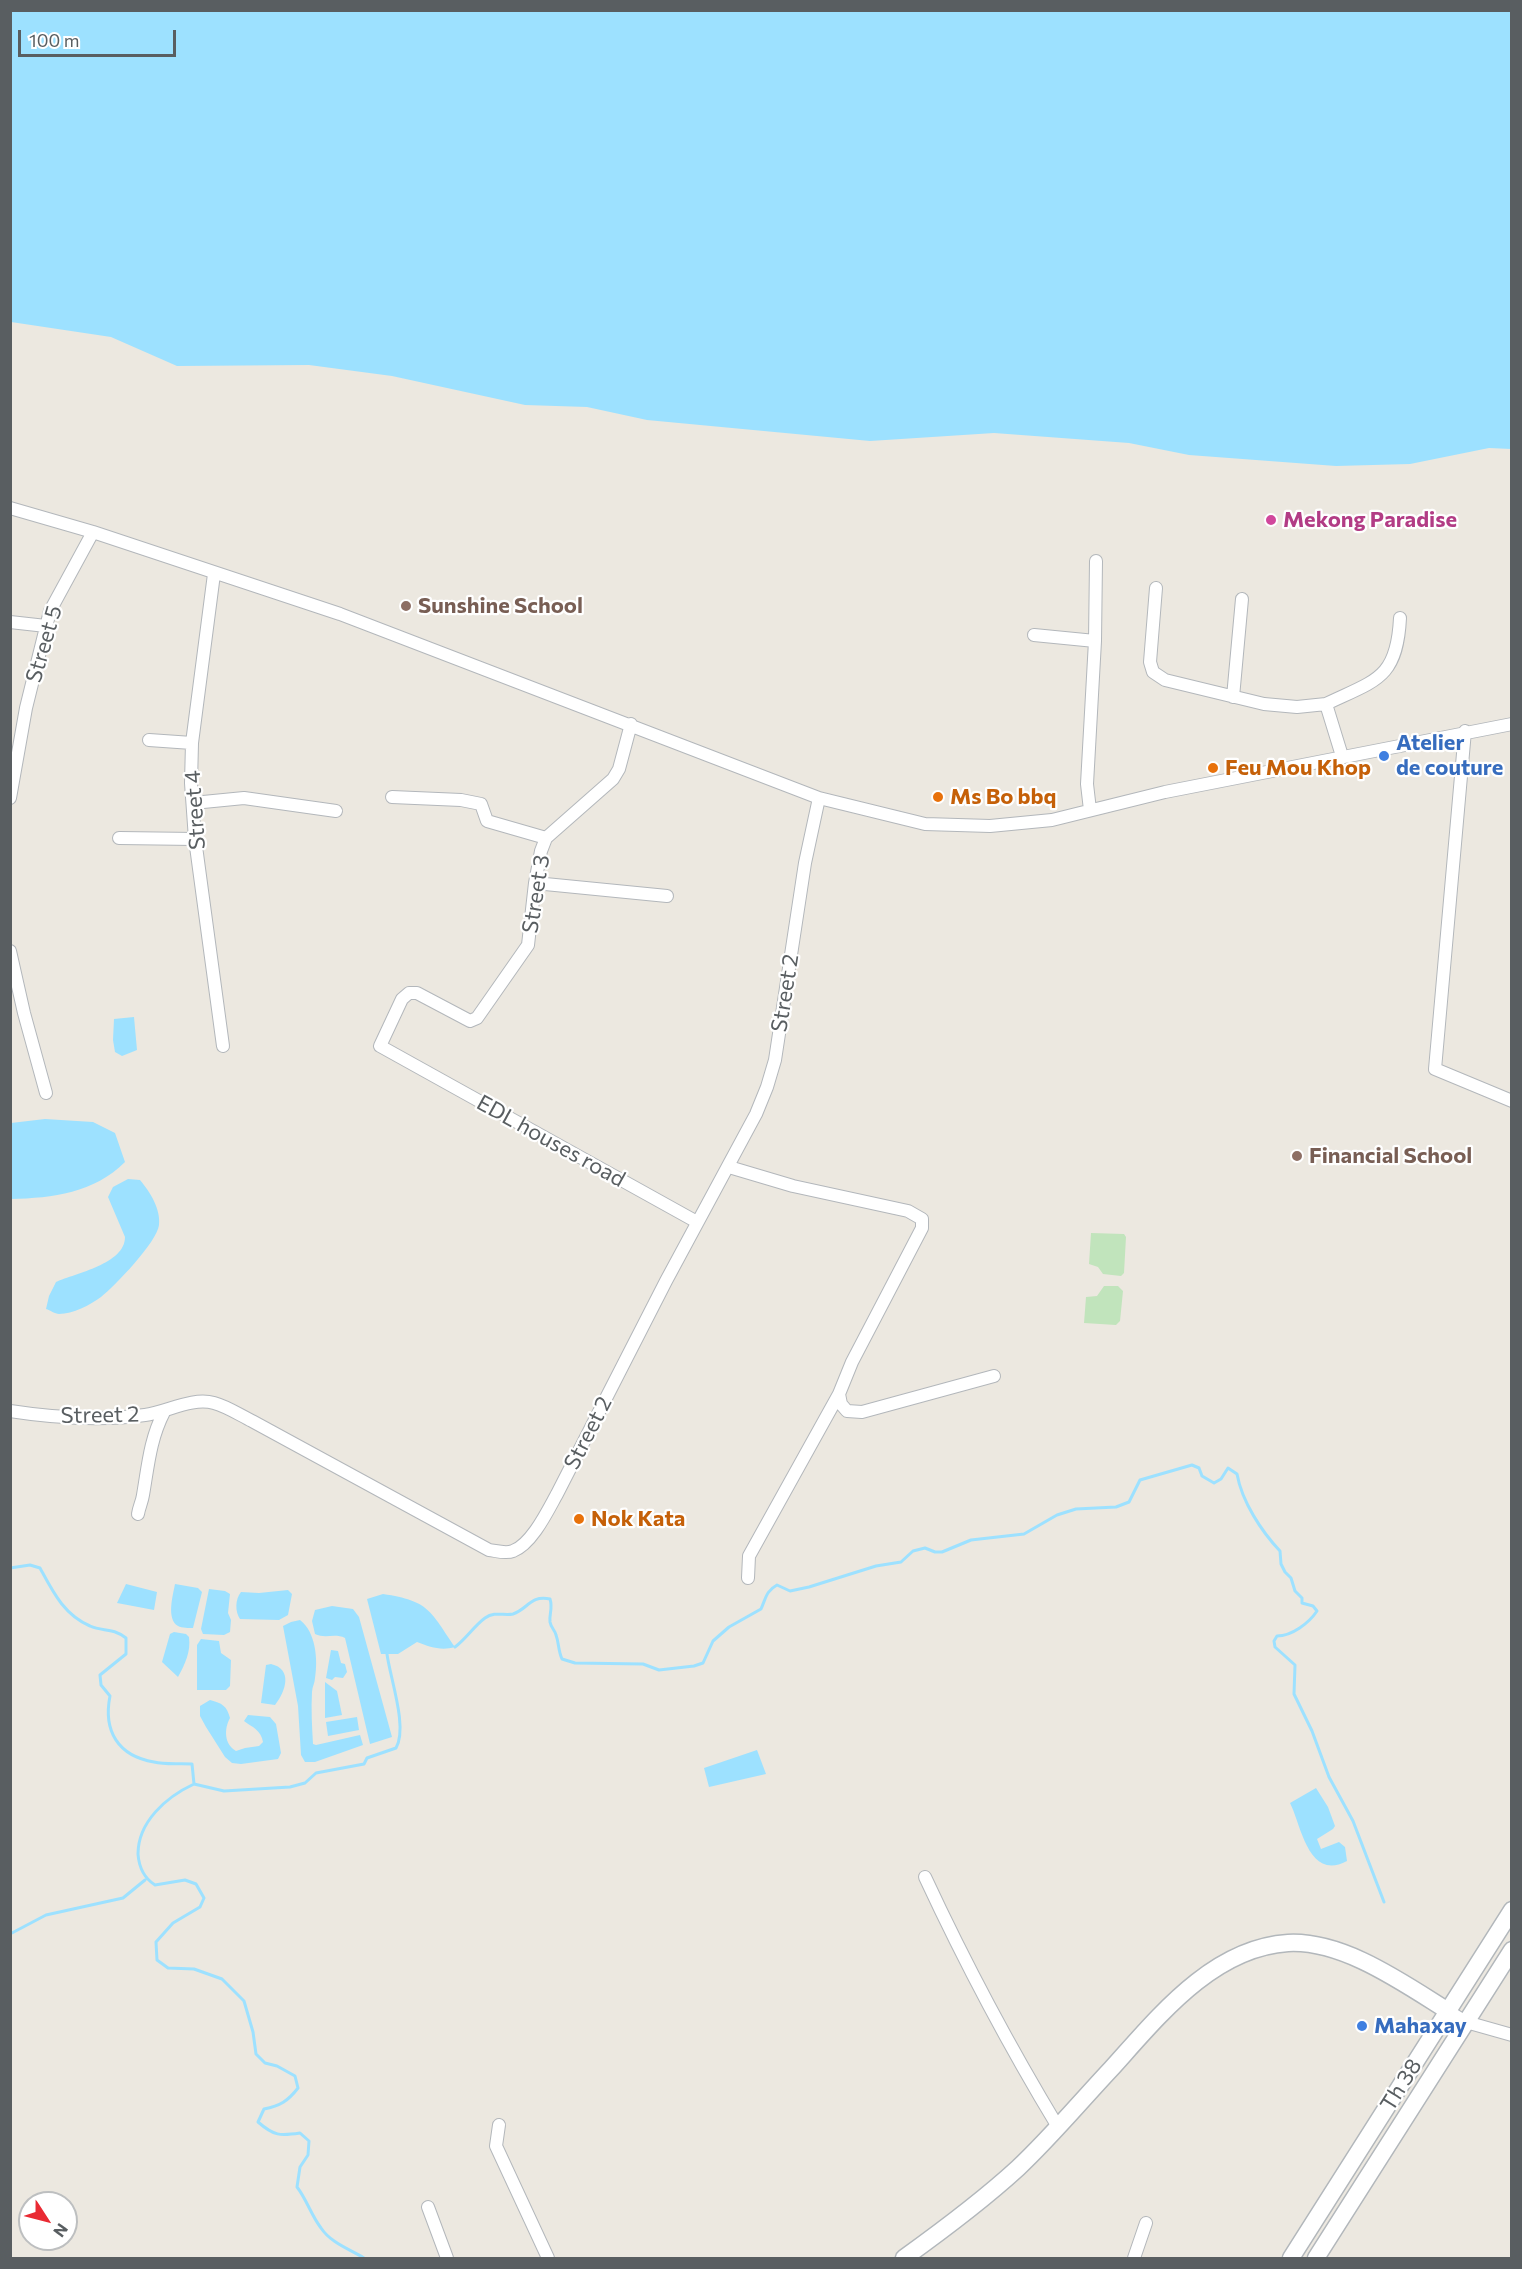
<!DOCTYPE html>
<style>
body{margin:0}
#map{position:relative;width:1522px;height:2269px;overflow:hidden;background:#ece8e0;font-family:Commissioner,sans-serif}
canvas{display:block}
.frame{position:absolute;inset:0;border:12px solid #595e61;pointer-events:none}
.north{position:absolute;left:18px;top:2191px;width:60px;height:60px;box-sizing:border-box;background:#fff;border:2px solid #bdbfc0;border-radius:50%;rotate:126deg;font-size:16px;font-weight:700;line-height:24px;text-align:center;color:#595e61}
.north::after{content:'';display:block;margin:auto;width:21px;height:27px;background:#e92a33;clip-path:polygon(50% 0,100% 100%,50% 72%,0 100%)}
.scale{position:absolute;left:18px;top:30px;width:158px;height:27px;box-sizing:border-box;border:3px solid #595e61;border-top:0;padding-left:8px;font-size:18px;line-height:21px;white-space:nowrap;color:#595e61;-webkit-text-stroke:4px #fff;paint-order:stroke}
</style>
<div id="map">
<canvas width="1522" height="2269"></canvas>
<div class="frame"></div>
<div class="north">N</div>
<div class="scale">100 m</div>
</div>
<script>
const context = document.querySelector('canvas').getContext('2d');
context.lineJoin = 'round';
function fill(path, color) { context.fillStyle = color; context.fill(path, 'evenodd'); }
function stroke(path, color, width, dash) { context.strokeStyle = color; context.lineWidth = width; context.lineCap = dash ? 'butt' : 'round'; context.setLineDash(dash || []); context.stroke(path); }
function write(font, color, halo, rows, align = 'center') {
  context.font = font + ' Commissioner,sans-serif'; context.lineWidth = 4.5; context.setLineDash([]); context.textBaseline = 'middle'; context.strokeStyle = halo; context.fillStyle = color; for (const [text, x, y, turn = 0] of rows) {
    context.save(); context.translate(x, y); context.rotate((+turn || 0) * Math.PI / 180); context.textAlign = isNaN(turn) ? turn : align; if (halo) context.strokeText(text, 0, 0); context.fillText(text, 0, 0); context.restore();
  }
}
fill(new Path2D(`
 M1091,1233L1124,1234L1126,1237L1124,1273L1121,1276L1103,1274L1098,1267L1089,1264Z
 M1104,1286H1118L1123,1291L1120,1321L1116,1325L1084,1323L1086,1297L1097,1296Z`), '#c1e4bc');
fill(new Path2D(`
 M10,11H1511V449L1489,448L1410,464L1336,466L1189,455L1129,443L994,433L870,441L647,420L587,407L525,405L392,376L309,365L177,366L111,337L11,322Z
 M134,1017L137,1050L122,1056L115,1052L113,1040L114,1019Z
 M45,1119L93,1122L115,1133L125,1162C94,1193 53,1198 11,1199V1123Z
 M128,1179L140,1180C150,1192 161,1209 159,1225C157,1242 115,1286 101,1297C90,1305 73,1314 59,1314C55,1314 50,1310 46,1309L49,1296L56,1282C76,1273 125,1264 125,1237L108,1197L113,1187Z
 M126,1584L157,1592L154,1610L117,1603Z
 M175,1584L198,1588L202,1592L193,1628C189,1628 182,1628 178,1626C166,1619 173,1595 175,1584Z
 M209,1589L225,1591L230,1594L228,1613L231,1620L230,1632L224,1635L203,1634L201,1629Z
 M288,1590L292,1594L288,1615L279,1620L240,1619C235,1612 235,1599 241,1592L259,1593Z
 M383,1594C430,1601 430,1611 455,1647C441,1651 430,1647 417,1642L398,1654H381L367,1599Z
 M332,1606L353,1609L359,1617L392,1737L370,1744L345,1638C335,1633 325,1639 315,1634L312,1621L315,1610Z
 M300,1620C316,1632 318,1660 315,1678C315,1683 312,1687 312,1692C311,1709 312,1727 313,1744L316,1745L360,1735L363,1745L315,1762H305L301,1755L298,1706L283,1626L291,1622Z
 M174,1632L186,1634L189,1637C191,1652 185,1664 178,1677L162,1662L170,1634Z
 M201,1639L219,1641L221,1653L231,1660L230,1686L226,1690H197V1645Z
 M331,1650L338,1651L341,1663L345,1664L347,1672L343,1678L335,1677L332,1680L326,1678Z
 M271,1664C293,1669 286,1691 275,1705L261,1703L266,1665Z
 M325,1682L337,1691L342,1715L325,1718Z
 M210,1700C222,1703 227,1706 230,1718C224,1729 224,1744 236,1751L245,1748L259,1746L263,1742C261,1730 252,1727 244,1721L248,1715L270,1717L276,1724L281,1753L278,1759L241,1764L232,1763L225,1757L206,1727L200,1716V1706Z
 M357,1717L359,1730L328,1736L326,1722Z
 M757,1750L766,1774L709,1787L704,1768Z
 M1316,1788L1328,1807L1335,1826L1333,1829L1317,1839L1321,1849L1339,1842L1345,1847L1347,1861C1308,1882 1301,1824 1290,1803Z`), '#9de1ff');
stroke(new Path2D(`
 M10,1568L30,1565L40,1568C53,1592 64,1615 90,1626C103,1632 112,1627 126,1638V1654L100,1675L101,1685L110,1696C103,1731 118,1756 154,1762C166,1765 180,1763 192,1764L194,1784C166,1797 138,1822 138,1854C139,1868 144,1878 155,1885L185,1880L196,1884L204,1898L200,1907L173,1923L156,1942L157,1960L168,1968L194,1969L222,1979L244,2001L253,2032L256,2054L265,2063L277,2066L295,2076L298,2088C288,2101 280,2106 264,2109L258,2122C274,2136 280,2136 300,2133L309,2141L308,2155L300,2167L297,2187C307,2200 311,2215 321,2228C331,2243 349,2249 364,2258
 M455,1647C466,1639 474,1626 485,1618C495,1611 504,1616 513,1614C528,1609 530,1595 550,1599C553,1608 549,1614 550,1622C551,1628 555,1630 556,1635C559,1643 558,1650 562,1659L575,1663L643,1664L659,1670L694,1666L703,1663L713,1641L729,1627L761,1609C766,1598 766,1591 777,1585L790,1591L809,1587L876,1566L901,1562L913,1551L925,1548L935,1552H942L971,1540L1024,1534L1057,1515L1076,1509L1116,1507L1129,1502L1140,1480L1192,1465L1199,1468L1202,1476L1214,1483L1221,1479L1228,1468L1237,1474C1242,1502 1262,1532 1280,1551L1281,1564L1285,1572L1291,1578L1295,1591L1302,1598V1603L1313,1606L1317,1611C1309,1623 1292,1636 1277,1636L1274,1641L1275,1647L1295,1665L1294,1694L1312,1731L1329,1777L1353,1821L1384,1902
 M194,1784L224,1791L290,1787L305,1783L316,1773L364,1764L367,1758L396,1748C408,1727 390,1678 387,1654
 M10,1934L46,1915L123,1898L145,1880`), '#9de1ff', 3);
const street = new Path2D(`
 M10,508L93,532L340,614L819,798L925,824L990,826L1052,820L1165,792L1512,724
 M214,574L192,743L191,783L195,839L223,1046
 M1156,588L1150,662L1153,672L1165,680L1264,704L1297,707L1326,704L1342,756
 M10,622L46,626
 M1034,635L1095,641
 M1233,697L1242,599
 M1326,704C1376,680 1397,679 1400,618
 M631,724L619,769L613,779L546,838L541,851L535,883L528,945L477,1018L470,1021L417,993H409L402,999L380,1046L697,1222
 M1465,731L1435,1069L1512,1101
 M149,740L192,743
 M392,797L461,800L481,804L487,821L546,838
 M10,798L26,708L50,611L93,532
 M193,803L244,798L336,811
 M1090,810L1087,784L1095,641L1096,561
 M119,838L195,839
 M535,883L667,896
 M10,951L24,1013L46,1093
 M729,1167L793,1186L908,1211L922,1219V1228L852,1362L839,1394L841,1404L847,1411L862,1412L994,1376
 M10,1411C55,1418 100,1421 145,1415C167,1412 192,1397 214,1403C226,1406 240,1415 252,1421L489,1550C497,1551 506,1554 513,1551C532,1544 548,1510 557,1494L666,1281L756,1114L767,1087L775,1060L805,863L819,798
 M138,1514C139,1507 142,1502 143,1495C148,1466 150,1439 164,1412
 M748,1578L749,1556L839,1394
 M925,1877C965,1963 1009,2046 1058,2127
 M1448,2011L1466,2022L1512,2035
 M499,2125L496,2146L548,2258
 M428,2207L447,2258
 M1134,2258L1146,2223`);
const secondary = new Path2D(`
 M904,2258C943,2230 982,2201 1018,2168C1051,2137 1080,2102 1111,2069C1158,2017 1212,1948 1288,1943C1343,1940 1403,1983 1448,2011
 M1291,2258L1512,1910
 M1316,2258L1512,1950`);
stroke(street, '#b3b7bb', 14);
stroke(secondary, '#b2b7bb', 19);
stroke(street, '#fff', 12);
stroke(secondary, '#fff', 16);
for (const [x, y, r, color] of [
 [1271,520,6,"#d1479c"],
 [406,606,6,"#8d6e63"],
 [1384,756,6,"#3f7fe0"],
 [1213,768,6,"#e8710a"],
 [938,797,6,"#e8710a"],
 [1297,1156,6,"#8d6e63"],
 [579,1519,6,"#e8710a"],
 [1362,2026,6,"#3f7fe0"]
]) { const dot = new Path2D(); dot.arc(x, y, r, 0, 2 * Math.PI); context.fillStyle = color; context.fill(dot); stroke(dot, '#fff', 2); }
write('bold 22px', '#b23c85', '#fff', [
 ["Mekong Paradise",1283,520]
], 'left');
write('bold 22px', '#785e54', '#fff', [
 ["Sunshine School",418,606],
 ["Financial School",1309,1156]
], 'left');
write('22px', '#595e61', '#fff', [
 ["Street 5",44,644,-74],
 ["Street 4",195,810,-94],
 ["Street 3",536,894,-81],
 ["Street 2",785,993,-81],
 ["EDL houses road",551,1141,29],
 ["Street 2",100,1415,-1],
 ["Street 2",588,1433,-63],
 ["Th 38",1401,2085,-58]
]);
write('bold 22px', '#366cbe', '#fff', [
 ["Atelier",1396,743],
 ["de couture",1396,768],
 ["Mahaxay",1374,2026]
], 'left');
write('bold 22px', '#c56008', '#fff', [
 ["Feu Mou Khop",1225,768],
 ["Ms Bo bbq",950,797],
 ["Nok Kata",591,1519]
], 'left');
</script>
